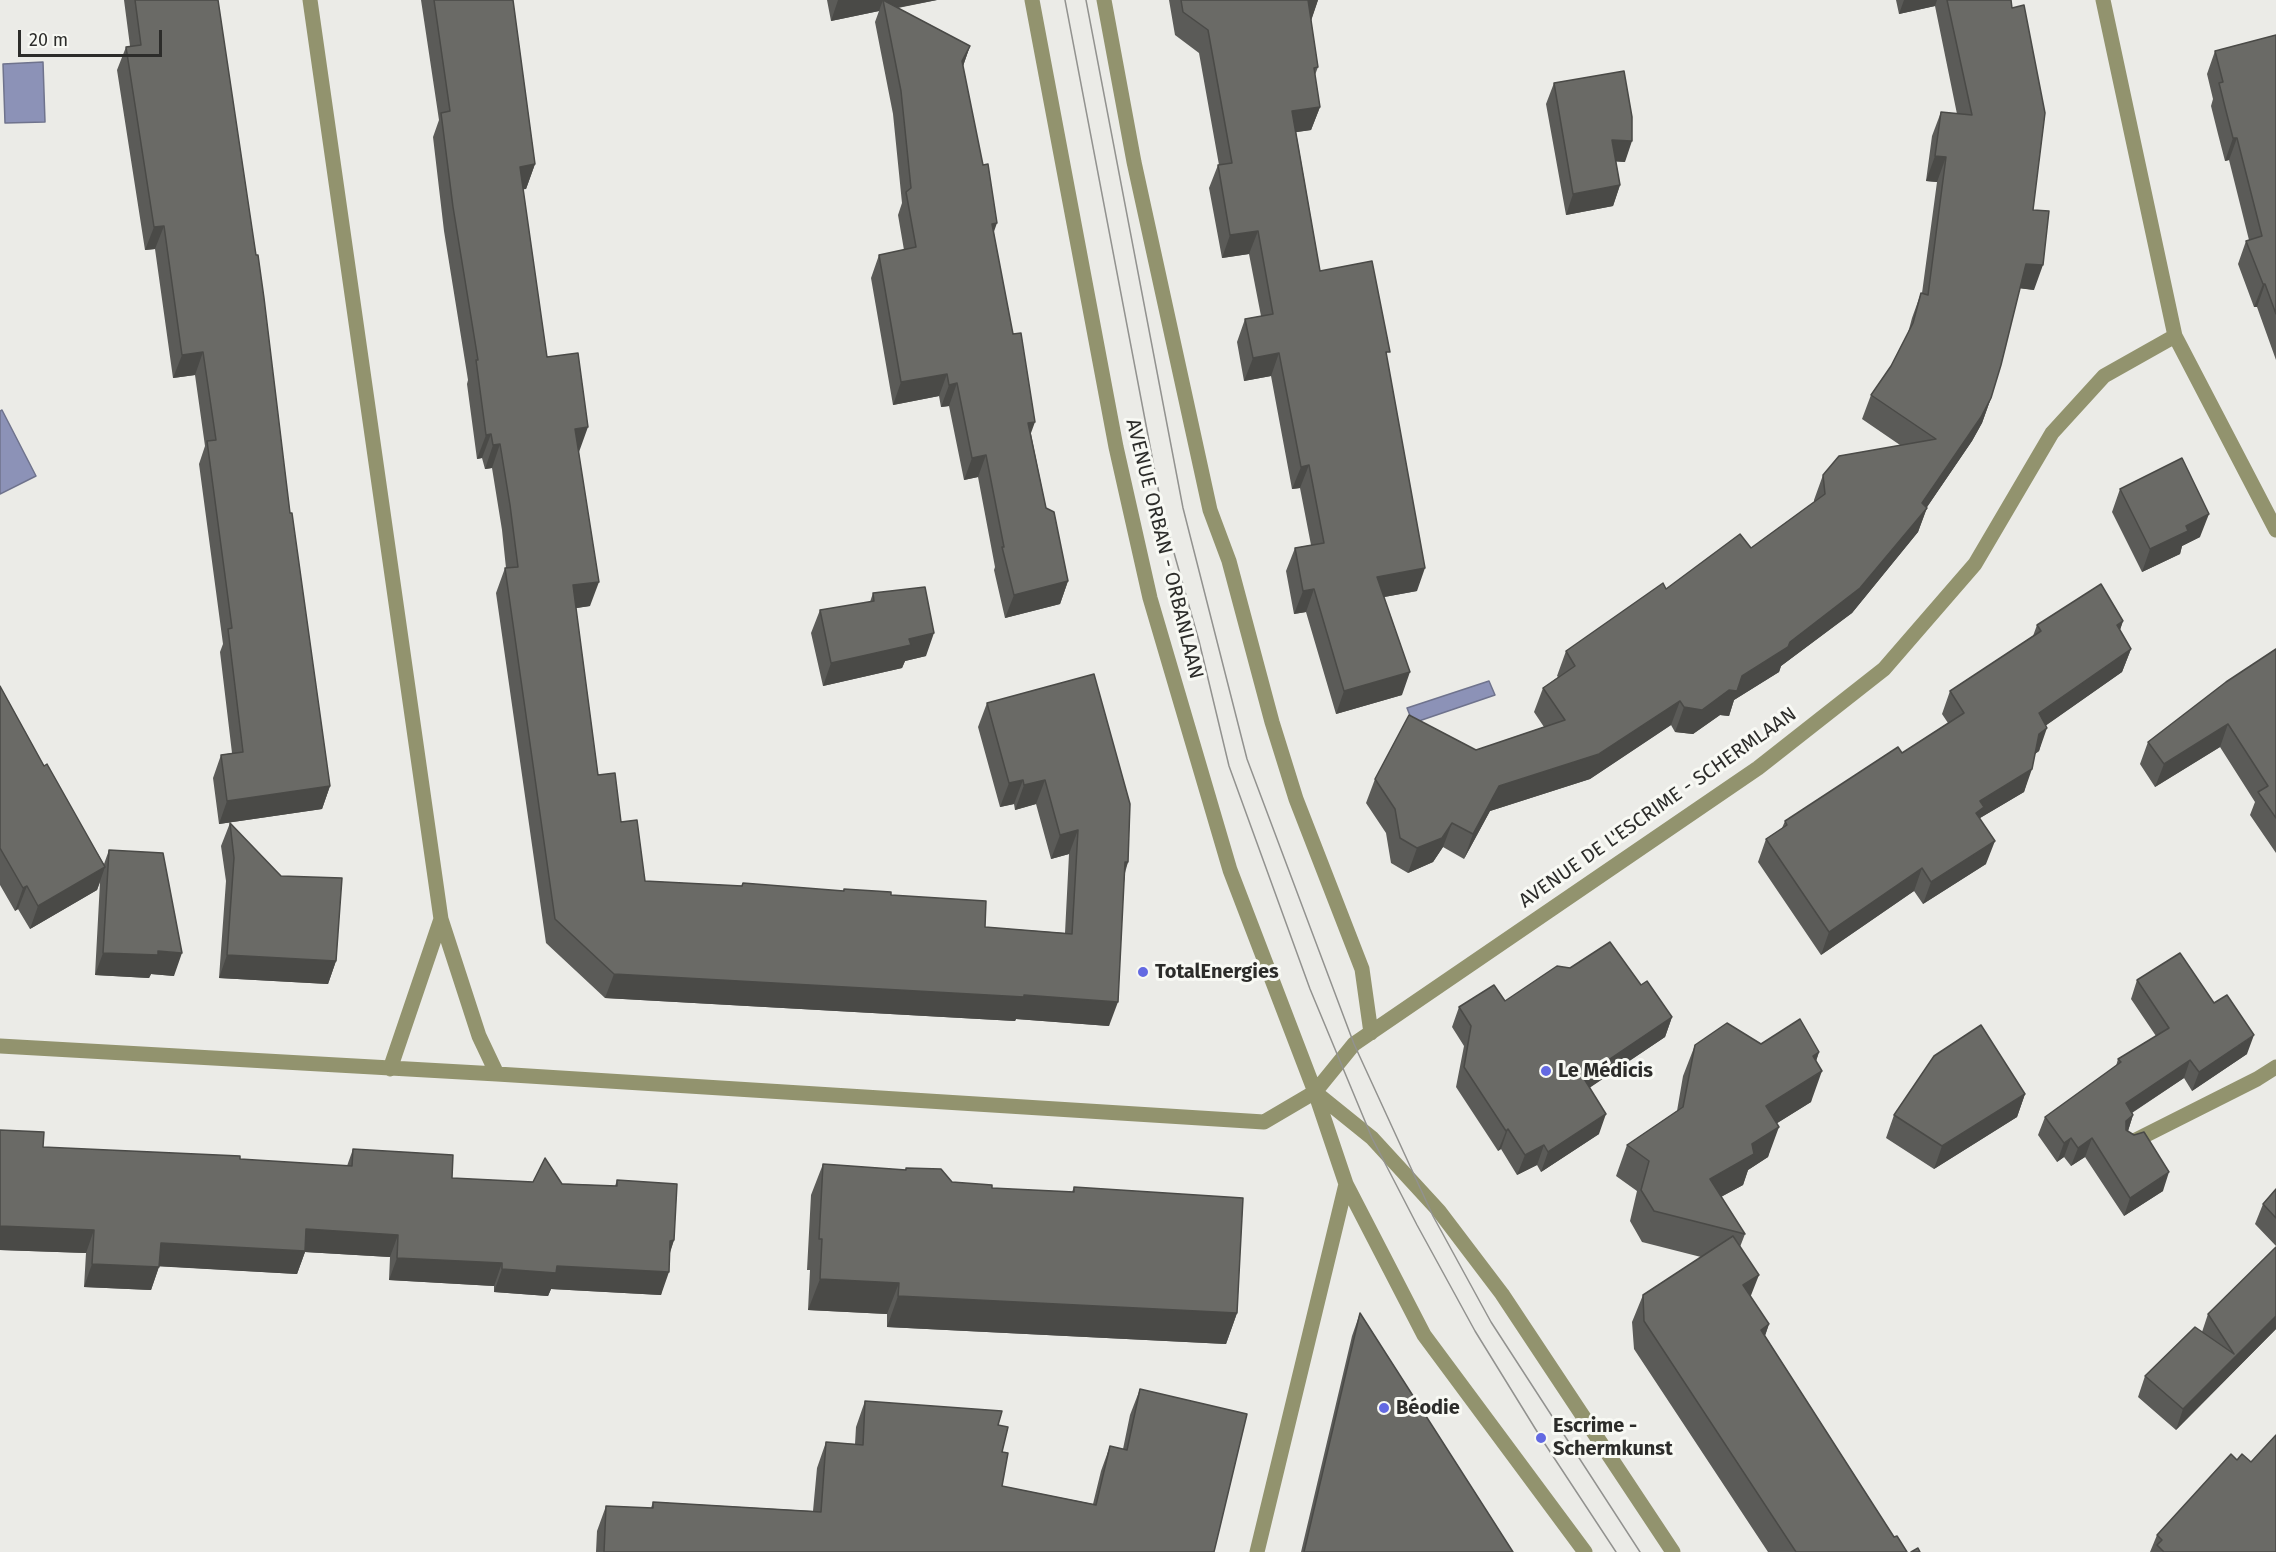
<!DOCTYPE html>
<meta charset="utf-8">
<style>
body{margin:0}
#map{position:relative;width:2276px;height:1552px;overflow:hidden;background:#ebebe7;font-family:"Fira Sans",sans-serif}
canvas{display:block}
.scale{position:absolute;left:18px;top:30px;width:144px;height:27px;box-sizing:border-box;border:3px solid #2c2c2a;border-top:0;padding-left:8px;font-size:18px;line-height:21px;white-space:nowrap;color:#2c2c2a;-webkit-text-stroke:4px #f8f9f4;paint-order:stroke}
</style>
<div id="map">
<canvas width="2276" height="1552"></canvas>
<div class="scale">20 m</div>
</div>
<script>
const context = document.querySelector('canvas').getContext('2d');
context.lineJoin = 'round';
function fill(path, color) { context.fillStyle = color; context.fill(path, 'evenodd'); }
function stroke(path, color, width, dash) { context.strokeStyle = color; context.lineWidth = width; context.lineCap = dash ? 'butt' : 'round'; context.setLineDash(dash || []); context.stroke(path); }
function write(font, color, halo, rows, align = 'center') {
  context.font = font + ' "Fira Sans",sans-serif'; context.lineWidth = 6; context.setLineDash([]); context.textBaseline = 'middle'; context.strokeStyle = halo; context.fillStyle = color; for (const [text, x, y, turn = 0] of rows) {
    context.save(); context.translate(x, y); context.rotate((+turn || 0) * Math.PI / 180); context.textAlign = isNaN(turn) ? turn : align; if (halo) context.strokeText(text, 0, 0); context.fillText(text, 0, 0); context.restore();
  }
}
const water = new Path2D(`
 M43,62L45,122L5,123L3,64Z
 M2,410L36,476L0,494V411Z
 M1489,681L1495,695L1413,723L1407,708Z`);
fill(water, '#8c92b7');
stroke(water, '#6f738d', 1.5);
stroke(new Path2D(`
 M310,0L441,919L479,1036L497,1074
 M1032,0L1116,447L1150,598L1230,870L1315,1092L1346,1184L1424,1335L1585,1552
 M1104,0L1134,162L1210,510L1229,561L1272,722L1296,799L1362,969L1371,1033
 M2103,0L2175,336L2276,530
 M0,1046L497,1074L1264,1122L1315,1092L1354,1044L1758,768L1884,669L1975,564L2052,433L2104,376L2175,336
 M390,1069L441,919
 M1315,1092L1372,1138L1439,1211L1502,1294L1673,1552
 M2128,1144L2257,1079L2276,1067
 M1257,1552L1346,1184`), '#92936e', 15);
stroke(new Path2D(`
 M1065,0L1163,514L1199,641L1229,766L1310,989L1372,1138L1417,1225L1475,1331L1541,1438L1616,1552
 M1086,0L1183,508L1247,759L1354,1044L1433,1216L1491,1322L1640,1552`), '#92928f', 1.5);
fill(new Path2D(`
 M124,0H218L290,513L330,786L322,809L219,824L213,778L221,755L232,753L220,652L223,644L199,464L205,446L195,375L173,378L155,249L145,250L117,70L126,47L130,46Z
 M421,0H513L535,164L526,189H523L547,357L579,452L590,606L576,608L598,775L621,822L645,881L843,891L844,889L891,895L985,927L1065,933L1069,854L1051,859L1036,804L1015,810L1014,804L1000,807L978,727L987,703L1128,862L1125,873L1109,1026L1016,1019L1015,1021L605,998L546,943L496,593L505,568H506L502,530L492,468L485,469L482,458L477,459L467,384L468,380L444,231L433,137L439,120Z
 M827,0H937L898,8L970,46L963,66L1031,434L1046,508L1068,581L1060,604L1005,618L994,570L995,567L978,477L964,480L949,406L941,407L939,396L893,405L871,278L879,255L904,250L898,215L902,203L893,114L875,22L879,11L831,21Z
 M1169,0H1318L1311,20L1318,67L1315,75L1320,107L1311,130L1296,132L1320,271L1387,359L1417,591L1384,597L1402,695L1336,714L1306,612L1294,614L1286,571L1295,548L1311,545L1300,488L1292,489L1271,376L1244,381L1237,342L1245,319L1261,316L1249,254L1222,258L1209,188L1218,165H1219L1199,53L1175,35Z
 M1896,0H2011L2033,210L2034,290L2020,288L1991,398L1982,423L1972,441L1927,507L1918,532L1852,613L1781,666L1779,672L1734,700L1729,716L1720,715L1693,734L1675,732L1671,725L1590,779L1490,811L1464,859L1443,847L1433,862L1408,873L1391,863L1386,833L1366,803L1375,779L1476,750L1544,727L1534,712L1543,688L1558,677L1557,676L1566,651L1666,589L1751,548L1814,502V500L1823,475L1900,445L1862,419L1871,395L1891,366L1908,333L1912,318L1921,293H1922L1937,182L1926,181L1932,136L1941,112L1957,114L1935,6L1899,14Z
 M2276,35V360L2257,307H2254L2238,264L2246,241L2249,240L2229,160L2225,161L2218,134L2211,106L2213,99L2207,74L2215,51Z
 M1554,83L1625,162L1616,161L1620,185L1613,206L1566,215L1546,104Z
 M2120,489L2200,537L2182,546L2180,554L2142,572L2112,512Z
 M873,593L926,656L905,661L902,668L823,686L811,633L820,610L870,602Z
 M2123,621L2120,630L2131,649L2122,672L2046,725L2039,751L2035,754L2024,792L1980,818L1986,864L1923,904L1914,891L1821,955L1758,862L1766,839L1782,828L1785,821L1902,753L1948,723L1942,714L1950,691L2033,636L2037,625Z
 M2276,649V853L2250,815L2255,802L2220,747L2155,787L2140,764L2148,742Z
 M0,686L44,766L104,864L109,850L174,976L151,974L149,978L95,975L100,882L97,890L30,929L18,909L15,911L0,885Z
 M230,823L336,961L328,984L219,978L226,881L221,846Z
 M2137,980L2247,1054L2192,1091L2184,1078L2132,1113L2133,1115L2128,1131L2163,1191L2124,1216L2085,1157L2071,1166L2064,1157L2057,1162L2038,1135L2045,1117L2116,1066L2118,1059L2156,1036L2131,999Z
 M1641,985L1672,1017L1665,1037L1590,1087L1599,1134L1541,1172L1537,1165L1517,1175L1501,1149L1498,1151L1456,1087L1464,1046L1452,1027L1459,1007L1505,1001Z
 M1761,1044L1819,1052L1816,1061L1811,1102L1777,1123L1768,1157L1748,1170L1743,1185L1721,1197L1745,1234L1740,1247L1751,1297L1769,1324L1765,1336L1894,1537L1907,1552H1768L1634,1349L1632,1322L1643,1295L1701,1257L1642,1242L1630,1221L1637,1191L1616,1176L1627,1145L1677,1111L1683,1076L1695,1045Z
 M2025,1094L2017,1117L1934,1169L1886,1138L1894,1115Z
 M0,1130L43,1147L347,1166L353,1149L452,1178L615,1186L617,1180L674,1240L670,1253L661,1295L551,1289L548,1296L494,1292V1286L389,1280L390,1257L305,1252L297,1274L159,1266L151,1290L84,1287L86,1253L0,1250Z
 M823,1164L906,1170V1168L952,1182L992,1188L1072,1192L1074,1187L1237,1313L1226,1344L887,1327V1314L808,1310L810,1270H807L811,1195Z
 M2276,1189V1246L2255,1224L2263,1204Z
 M1360,1313L1513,1552H1301L1352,1336Z
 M2208,1314L2276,1329L2176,1430L2138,1397L2145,1376L2202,1332Z
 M1140,1389L1214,1552H596L597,1531L606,1506L651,1508L653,1502L813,1511L817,1468L826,1442L855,1444L856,1427L865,1401L998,1425L1002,1452V1486L1093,1504L1101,1471L1110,1446L1123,1449L1130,1415Z
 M2237,1460L2251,1462L2276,1552H2150L2157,1535Z`), '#5b5b58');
fill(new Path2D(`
 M838,0H883L879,11L831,21Z
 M883,0H937L885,10Z
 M1308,0H1318L1311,21Z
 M1904,0H1937L1935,6L1899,14Z
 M970,46L962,69V61Z
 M1320,107L1311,130L1284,134L1292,111Z
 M2233,138H2237L2229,160L2225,161Z
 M1612,140L1632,141L1625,162L1604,161Z
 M1935,156L1946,157L1937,182L1926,181Z
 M535,164L526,189L511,191L520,167Z
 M1620,185L1613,206L1566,215L1573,194Z
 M997,223L989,246L992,224Z
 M164,226L155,249L145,250L154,227Z
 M1258,231L1249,254L1222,258L1230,235Z
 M2026,264L2043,265L2034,290L2017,288Z
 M2263,284H2265L2257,307H2254Z
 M203,352L195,375L173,378L182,355Z
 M1279,353L1271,376L1244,381L1253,358Z
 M947,374L939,396L893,405L901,382Z
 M957,383L949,406L941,407L949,385Z
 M1991,398L1982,423L1972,441L1925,510L1927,508L1918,532L1852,613L1781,666L1779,672L1734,700L1729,716L1720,715L1693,734L1675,732L1684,707L1742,676L1790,642L1922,503Z
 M1035,422L1027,444L1028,423Z
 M588,427L579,452L567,454L575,429Z
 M491,434L482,458L477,459L486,435Z
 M500,444L492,468L485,469L493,445Z
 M986,455L978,477L964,480L972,458Z
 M1309,465L1300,488L1292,489L1301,467Z
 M2209,514L2200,537L2182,546L2180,554L2142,572L2150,549L2186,526Z
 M1425,568L1417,591L1368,600L1377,577Z
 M1068,581L1060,604L1005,618L1014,595Z
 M599,582L590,606L564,610L573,585Z
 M1314,589L1306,612L1294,614L1303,591Z
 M2123,621L2115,644L2117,625Z
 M934,633L926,656L905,661L902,668L823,686L831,663L909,639Z
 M2131,649L2122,672L2031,736L2039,713Z
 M1410,672L1402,695L1336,714L1344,691Z
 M1680,701L1671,725L1590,779L1490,811L1464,859L1473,834L1499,786Z
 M2228,724L2220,747L2155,787L2164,764Z
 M2047,728L2039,751L2031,757L2039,734Z
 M2032,769L2024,792L1980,818L1976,830L1968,836L1980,801Z
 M1023,780L1014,804L1000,807L1009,783Z
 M1045,780L1036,804L1015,810L1024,785Z
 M330,786L322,809L219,824L227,801Z
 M1452,823L1443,847L1433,862L1408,873L1417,848Z
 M1078,830L1069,854L1051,859L1060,835Z
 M1995,841L1986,864L1923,904L1931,882Z
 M1125,862H1128L1119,886Z
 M105,867L97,890L30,929L38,906Z
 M1922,868L1914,891L1821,955L1829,932Z
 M27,886L18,909L15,911L23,888Z
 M158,951L182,953L174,976L151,974L149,978L95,975L103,953Z
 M227,955L336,961L328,984L219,978Z
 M614,974L1024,995L1118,1002L1109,1026L1016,1019L1015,1021L605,998Z
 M1672,1017L1665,1037L1576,1097L1583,1077Z
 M2254,1035L2247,1054L2192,1091L2199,1072Z
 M1819,1052L1810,1079L1822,1071L1811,1102L1755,1137L1766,1106L1813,1056Z
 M2190,1060L2184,1078L2119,1121L2126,1103Z
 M2025,1094L2017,1117L1934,1169L1942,1146Z
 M1606,1114L1599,1134L1541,1172L1548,1152Z
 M2133,1115L2127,1134L2126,1121Z
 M1779,1127L1768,1157L1748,1170L1743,1185L1698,1209L1710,1179L1752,1144Z
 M1508,1129L1501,1149L1498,1151L1506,1131Z
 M2071,1138L2064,1157L2057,1162L2064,1143Z
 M2092,1138L2085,1157L2071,1166L2078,1148Z
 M1544,1145L1537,1165L1517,1175L1525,1155Z
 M2169,1172L2163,1191L2124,1216L2130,1198Z
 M0,1226L94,1230L86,1253L0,1250Z
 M306,1229L398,1235L390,1257L305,1252L297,1274L153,1266L161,1243Z
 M674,1240L666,1263L670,1241Z
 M397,1258L502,1263L494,1286L389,1280Z
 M92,1264L159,1267L151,1290L84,1287Z
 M557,1266L669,1272L661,1295L551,1289L548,1296L494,1292L502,1269Z
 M1759,1275L1748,1303L1743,1285Z
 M820,1279L899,1283L887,1314L808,1310Z
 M898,1296L1237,1313L1226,1344L887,1327Z
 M2276,1316V1329L2176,1430L2183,1409Z
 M1769,1324L1759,1352L1761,1330Z`), '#4a4a47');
const building = new Path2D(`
 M135,0H218L256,255H258L264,298L290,513H292L330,786L227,801L221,755L243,752L228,629L232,628L207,441L216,440L203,352L182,355L164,226L154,227L126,47L141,45Z
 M434,0H513L535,164L520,167L547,357L578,353L588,427L575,429L599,582L573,585L598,775L615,773L621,822L637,820L645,881L742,886L743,883L844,891V889L891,892V895L986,901L985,927L1072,934L1078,830L1060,835L1045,780L1024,785L1023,780L1009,783L987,703L1094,674L1130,804L1128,862H1125L1118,1002L1024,995V997L614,974L555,919L505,568L518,567L510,505L500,444L493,445L491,434L486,435L476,360H478L453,207L441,113L450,111Z
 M883,0L970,46L962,61L983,165L988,164L997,223L992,224L1013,334L1021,333L1035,422L1028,423L1046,508L1054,512L1068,581L1014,595L1002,547H1004L986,455L972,458L957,383L949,385L947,374L901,382L879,255L916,247L906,192L911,188L901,91Z
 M1181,0H1311H1308L1318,67L1314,68L1320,107L1292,111L1320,271L1372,261L1390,352H1386L1425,568L1377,577L1410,672L1344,691L1314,589L1303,591L1295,548L1324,543L1309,465L1301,467L1279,353L1253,358L1245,319L1273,314L1258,231L1230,235L1218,165L1232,163L1208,30L1183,12Z
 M1947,0H2011L2012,8L2024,5L2045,113L2033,210L2049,211L2043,265L2026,264L2001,365L1991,398L1981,417L1922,503L1927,508L1860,588L1790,642L1788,647L1742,676L1737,691L1729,690L1702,710L1684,707L1680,701L1599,754L1499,786L1473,834L1452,823L1442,838L1417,848L1400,838L1395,809L1375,779L1409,715L1476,750L1565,720L1543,688L1575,666L1566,651L1663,583L1666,589L1740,534L1751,548L1825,494L1823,475L1839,456L1936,439L1871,395L1891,366L1913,323L1921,293L1928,295L1946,157L1935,156L1941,112L1972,115Z
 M2276,35V314L2265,284H2263L2246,241L2262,236L2237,138H2233L2226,111L2219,83L2223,82L2215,51Z
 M1624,71L1632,117V141L1612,140L1620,185L1573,194L1554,83Z
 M2182,458L2209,514L2186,526L2188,531L2150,549L2120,489Z
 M2101,584L2123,621L2117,625L2131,649L2039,713L2047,728L2039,734L2032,769L1980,801L1984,807L1976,813L1995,841L1931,882L1922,868L1829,932L1766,839L1787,825L1785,821L1898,747L1902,753L1964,713L1950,691L2041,631L2037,625Z
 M925,587L934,633L909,639L911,645L831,663L820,610L874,601L873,593Z
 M2276,649V818L2258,792L2268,786L2228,724L2164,764L2148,742L2226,682Z
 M0,686L44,766L47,764L105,867L38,906L27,886L23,888L0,848Z
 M230,823L281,876L342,878L336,961L227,955L234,858Z
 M109,850L163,853L182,953L158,951V955L103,953Z
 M1610,942L1641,985L1647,981L1672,1017L1583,1077L1606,1114L1548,1152L1544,1145L1525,1155L1508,1129L1506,1131L1464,1067L1471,1026L1459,1007L1494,985L1505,1001L1557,966L1570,968Z
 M2180,953L2214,1003L2227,995L2254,1035L2199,1072L2190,1060L2126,1103L2133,1115L2126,1121V1130L2134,1135L2144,1132L2169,1172L2130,1198L2092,1138L2078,1148L2071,1138L2064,1143L2045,1117L2121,1062L2118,1059L2169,1028L2137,980Z
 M1800,1019L1819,1052L1813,1056L1822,1071L1766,1106L1779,1127L1752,1144L1754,1154L1710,1179L1745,1234L1654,1211L1641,1190L1649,1161L1627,1145L1683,1107L1695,1045L1727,1023L1761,1044Z
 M1981,1025L2025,1094L1942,1146L1894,1115L1934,1056Z
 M0,1130L44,1132L43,1147L240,1156V1159L352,1166L353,1149L453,1155L452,1178L533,1182L545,1158L562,1184L617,1186V1180L677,1184L674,1240L670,1241L669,1272L557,1266L556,1273L502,1269V1263L397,1258L398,1235L306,1229L305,1251L161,1243L159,1267L92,1264L94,1230L0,1226Z
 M823,1164L906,1170V1168L941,1169L952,1182L992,1185V1188L1074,1192V1187L1243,1198L1237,1313L898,1296L899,1283L820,1279L822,1239H819Z
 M2276,1189V1218L2263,1204Z
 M1733,1236L1759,1275L1743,1285L1769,1324L1761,1330L1894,1537L1897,1536L1907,1552H1796L1644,1321L1643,1295Z
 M2276,1247V1316L2183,1409L2145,1376L2195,1327L2234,1354L2208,1314Z
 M1360,1313L1513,1552H1304Z
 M1140,1389L1247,1414L1214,1552H604L606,1506L653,1508V1502L821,1512L826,1442L863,1445L865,1401L1002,1411L998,1425L1008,1427L1002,1452L1008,1453L1002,1486L1096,1505L1110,1446L1127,1450Z
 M2276,1435V1552H2164L2157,1545L2162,1540L2157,1535L2231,1454L2237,1460L2242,1454L2251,1462Z
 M1918,1548L1920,1552H1911Z`);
fill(building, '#6a6a66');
stroke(building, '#4a4a47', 1.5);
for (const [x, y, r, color] of [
 [1143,972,6,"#6369e2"],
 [1546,1071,6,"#6369e2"],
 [1384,1408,6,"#6369e2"],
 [1541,1438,6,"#6369e2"]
]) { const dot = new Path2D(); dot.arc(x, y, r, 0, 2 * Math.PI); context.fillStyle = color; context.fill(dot); stroke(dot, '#f8f9f4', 2); }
write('20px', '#2c2c2a', '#f8f9f4', [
 ["AVENUE ORBAN - ORBANLAAN",1164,549,76],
 ["AVENUE DE L'ESCRIME - SCHERMLAAN",1658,808,-35]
]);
write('bold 20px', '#2c2c2a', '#f8f9f4', [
 ["TotalEnergies",1155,972],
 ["Le Médicis",1558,1071],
 ["Béodie",1396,1408],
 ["Escrime -",1553,1426],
 ["Schermkunst",1553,1449]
], 'left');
</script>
